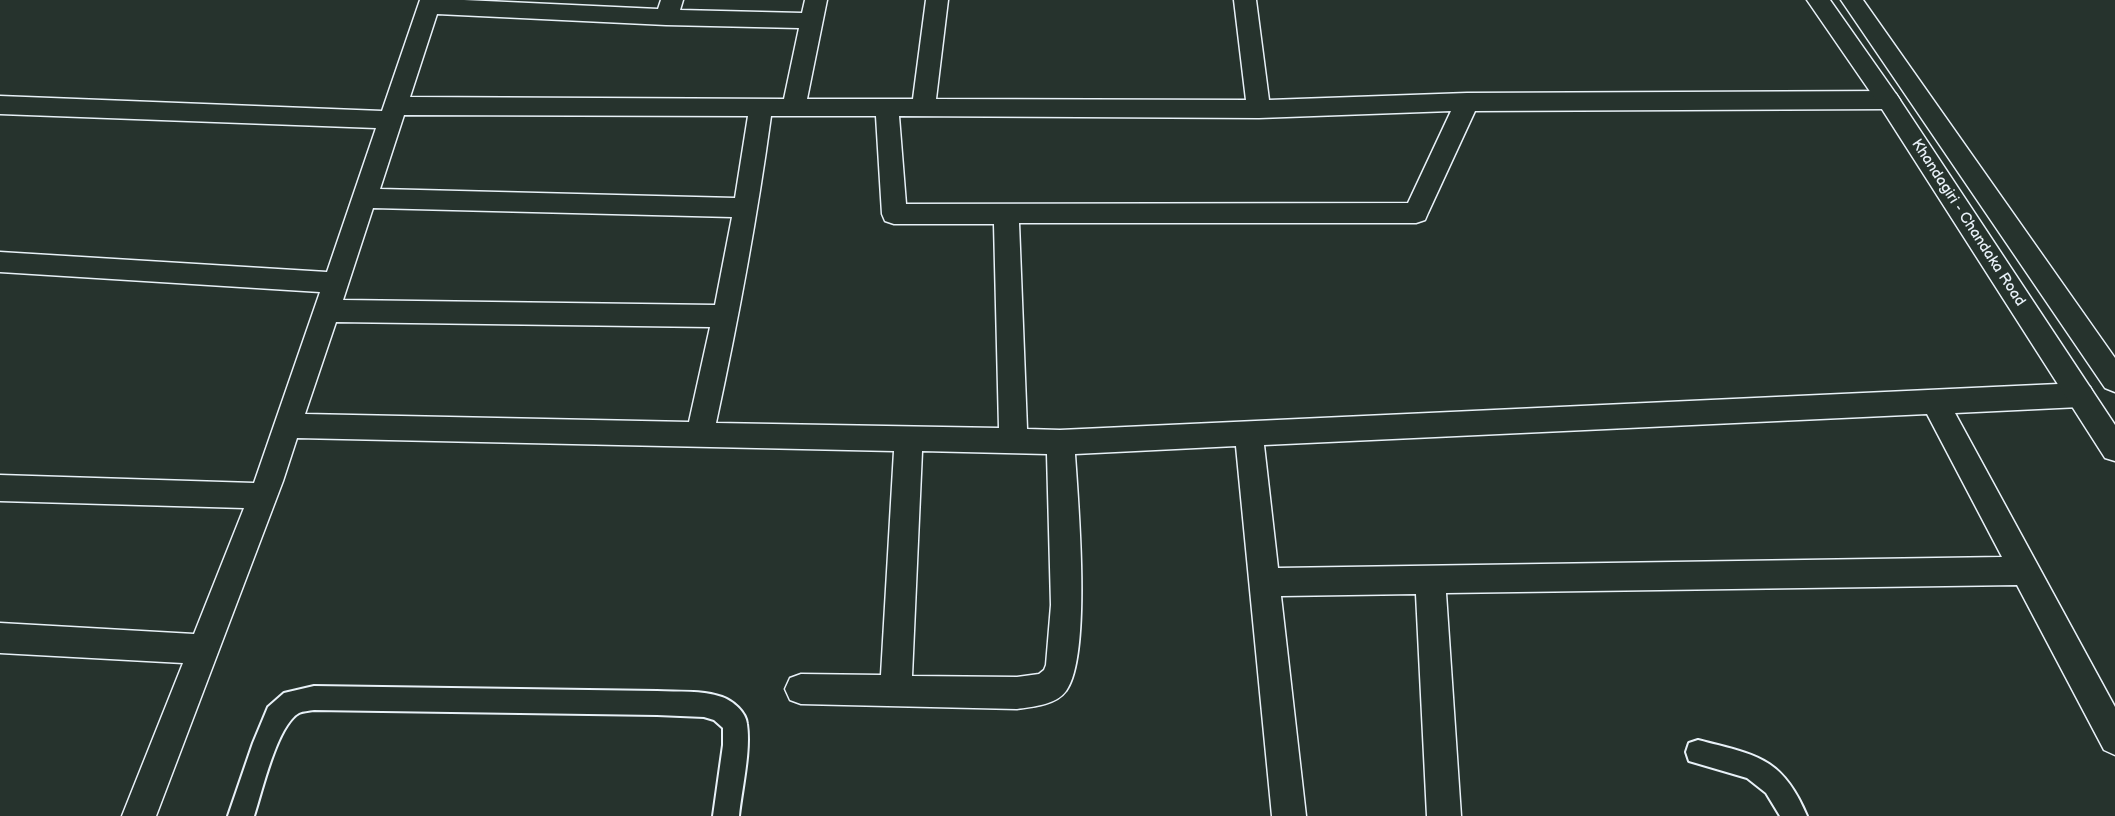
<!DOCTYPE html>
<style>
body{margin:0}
canvas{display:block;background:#26332d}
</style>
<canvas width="2115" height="816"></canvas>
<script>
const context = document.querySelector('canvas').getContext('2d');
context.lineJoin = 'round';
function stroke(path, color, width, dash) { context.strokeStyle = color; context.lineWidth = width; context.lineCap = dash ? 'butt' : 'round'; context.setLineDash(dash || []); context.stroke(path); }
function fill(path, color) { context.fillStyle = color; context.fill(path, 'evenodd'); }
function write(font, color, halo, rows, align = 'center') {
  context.font = font + ' "Balsamiq Sans",sans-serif'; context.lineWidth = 5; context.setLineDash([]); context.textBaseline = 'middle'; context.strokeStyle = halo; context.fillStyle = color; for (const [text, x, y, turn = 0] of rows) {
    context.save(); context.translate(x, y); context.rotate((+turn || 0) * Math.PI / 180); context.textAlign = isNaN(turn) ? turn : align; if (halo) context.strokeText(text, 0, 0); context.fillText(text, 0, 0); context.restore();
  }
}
const service = new Path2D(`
 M314,686L657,691C678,692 702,690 722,697C733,701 746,712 747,724C751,751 742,788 739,816H713L723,745V728L714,720L704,717L657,715L314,710C309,711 303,711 299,713C277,725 262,792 254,816H228L253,743L268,707L284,693Z
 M1698,740C1755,755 1782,756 1807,816H1780L1766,793L1747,778L1689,761L1686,752L1689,743Z`);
const minor = new Path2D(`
 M420,0H464L658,9L661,0H683L680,10L802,13L805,0H827L807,99H913L926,0H948L936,99L1246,100L1234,0H1256L1269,100L1467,93L1888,91L1896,94L1900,100L1896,106L1888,109L1475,111L1428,213L1425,220L1416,223H1019L1027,429L1060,430L2080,383L2090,387L2094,395L2090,403L2080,407L1955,413L2115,707V755L2104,750L2017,585L1446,593L1461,816H1427L1416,594L1281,596L1306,816H1272L1236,446L1075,454C1078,501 1092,657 1066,691C1056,705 1032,707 1017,709L801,704L790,700L785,689L790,678L801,674L881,675L894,451L297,438L283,481L156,816H122L183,663L0,653V623L194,634L244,508L0,501V475L254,483L320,292L0,272V252L327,272L376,128L0,114V96L382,111ZM437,14L666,25L799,28L784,99L410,97ZM1451,111L1408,203L906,204L899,116L1259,118ZM404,115L748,116L735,198L380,189ZM771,116H876L882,214L885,221L894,224H994L999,428L716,423C738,321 757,219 771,116ZM373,208L732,217L715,305L343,300ZM336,322L710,327L689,422L305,414ZM1927,414L2002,557L1278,568L1264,445ZM922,451L1047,454L1051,605L1046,665L1044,670L1039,674L1017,677L912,676Z`);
const primary = new Path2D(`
 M1807,0H1830L1896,94L2115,425V461L2105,458L1880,106Z
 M1841,0H1863L2115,358V392L2105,388Z`);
stroke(service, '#e8f1f8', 4);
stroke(minor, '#e8f1f8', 3);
stroke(primary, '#e8f1f8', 3);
fill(service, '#26332d');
fill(minor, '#26332d');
fill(primary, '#26332d');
write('15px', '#e8f1f8', '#26332d', [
 ["Khandagiri - Chandaka Road",1968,223,57]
]);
</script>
